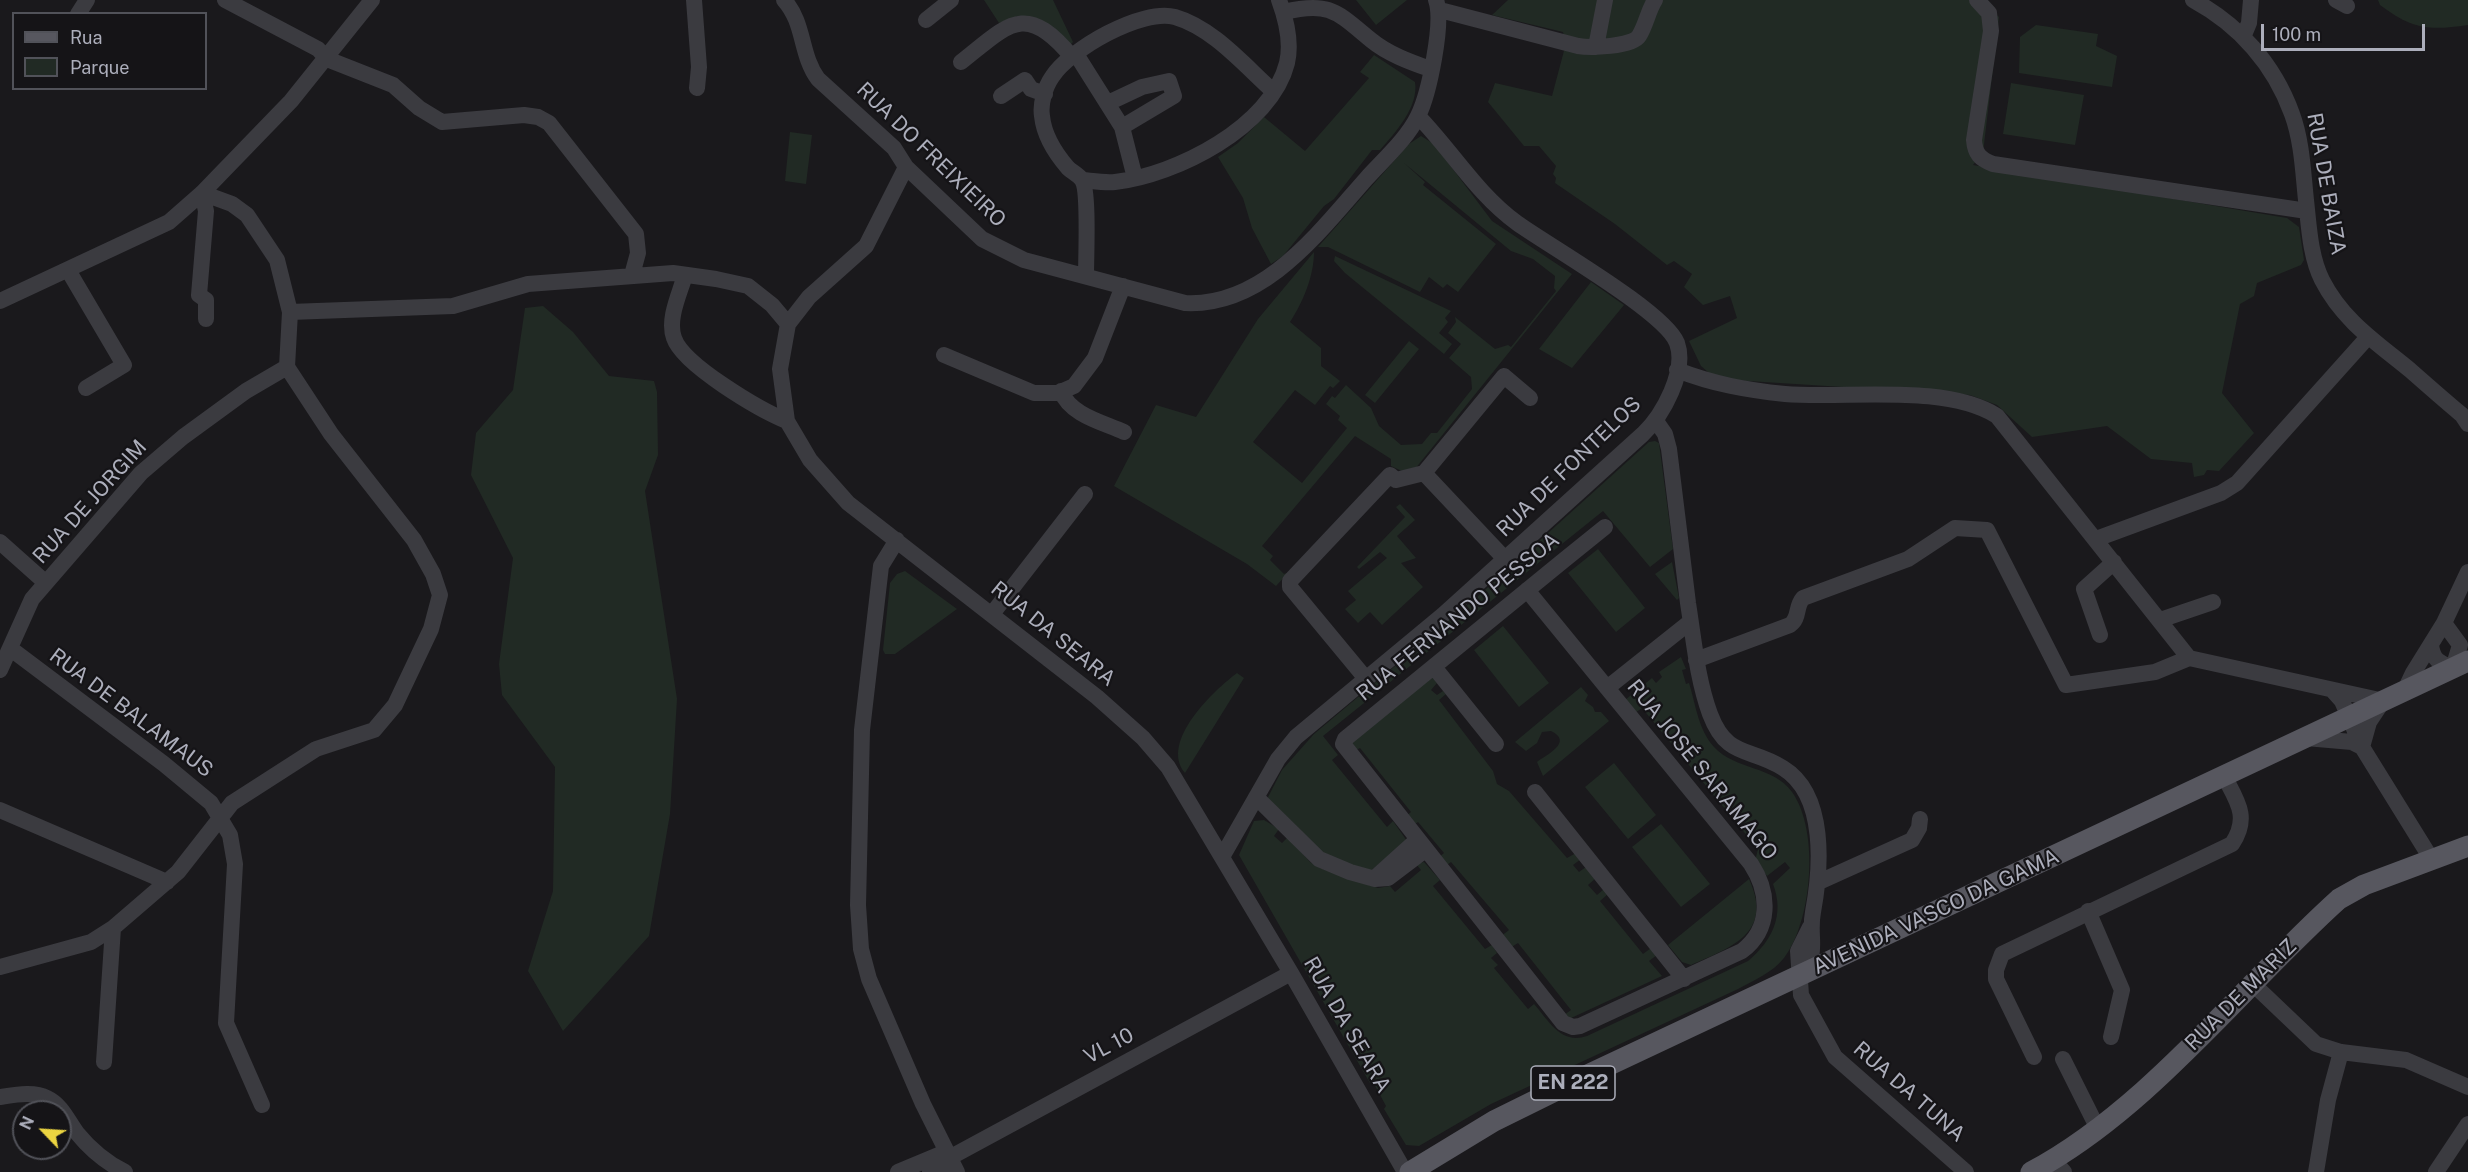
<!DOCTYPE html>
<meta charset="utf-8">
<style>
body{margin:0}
#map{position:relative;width:2468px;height:1172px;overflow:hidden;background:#1a191c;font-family:"Public Sans",sans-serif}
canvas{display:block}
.legend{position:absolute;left:12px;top:12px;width:195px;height:78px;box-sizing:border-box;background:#151417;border:2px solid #515259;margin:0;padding:8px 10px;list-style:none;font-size:18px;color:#acaebb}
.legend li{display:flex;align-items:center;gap:12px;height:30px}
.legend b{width:30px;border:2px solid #515259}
.north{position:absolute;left:12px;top:1100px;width:60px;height:60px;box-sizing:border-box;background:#151417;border:2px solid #515259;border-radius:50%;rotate:295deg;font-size:16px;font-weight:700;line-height:24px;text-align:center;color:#acaebb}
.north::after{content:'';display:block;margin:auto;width:21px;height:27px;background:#ecd541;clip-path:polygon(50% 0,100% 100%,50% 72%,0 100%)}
.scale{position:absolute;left:2261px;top:24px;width:164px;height:27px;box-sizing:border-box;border:3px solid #acaebb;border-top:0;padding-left:8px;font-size:18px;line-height:21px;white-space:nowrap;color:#acaebb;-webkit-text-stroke:4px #151417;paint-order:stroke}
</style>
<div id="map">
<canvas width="2468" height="1172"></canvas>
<ul class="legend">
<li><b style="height:8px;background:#57575f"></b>Rua</li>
<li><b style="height:16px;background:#212a24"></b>Parque</li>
</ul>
<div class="north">N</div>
<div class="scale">100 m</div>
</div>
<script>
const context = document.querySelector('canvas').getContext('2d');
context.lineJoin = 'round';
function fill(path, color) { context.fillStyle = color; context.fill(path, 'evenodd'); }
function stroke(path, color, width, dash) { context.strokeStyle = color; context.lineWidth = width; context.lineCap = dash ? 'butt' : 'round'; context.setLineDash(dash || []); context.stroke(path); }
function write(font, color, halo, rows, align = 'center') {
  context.font = font + ' "Public Sans",sans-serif'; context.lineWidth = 4.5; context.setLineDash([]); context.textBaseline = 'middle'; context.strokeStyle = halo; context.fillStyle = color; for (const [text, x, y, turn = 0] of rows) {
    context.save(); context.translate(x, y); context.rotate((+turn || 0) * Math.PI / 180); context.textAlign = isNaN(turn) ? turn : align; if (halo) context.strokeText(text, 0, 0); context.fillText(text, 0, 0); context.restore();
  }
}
fill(new Path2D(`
 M984,0H1053L1073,42L1069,46L1018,16L999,23Z
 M1356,0H1407L1376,25Z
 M1508,0H1979L1999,17L1983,153L1973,165L2287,218L2299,227L2304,260L2301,265L2257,283L2254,296L2240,304L2222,393L2254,433L2219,471L2207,470L2204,475L2194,477L2192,463L2151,459L2107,426L2032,437L1997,405L1970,395L1716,379L1701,366L1689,341L1737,318L1730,296L1703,305L1684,287L1692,274L1674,261L1667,265L1615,224L1555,183L1556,178L1553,174L1556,166L1539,146H1524L1488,102L1495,83L1552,96L1565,47L1563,32L1492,15Z
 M2378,0H2468V25C2428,31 2412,29 2380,5Z
 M2036,25L2098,34L2096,46L2117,56L2112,87L2019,73L2020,37Z
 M1374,55L1415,82C1419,107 1395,133 1380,150H1372L1334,199L1324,206L1283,256L1271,264L1252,228L1243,198L1218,157L1238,143L1264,117L1305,151L1369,78L1360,72Z
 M2011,83L2084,95L2075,145L2003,134Z
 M790,132L812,135L806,184L785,181Z
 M1421,136L1434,144L1492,221L1572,274L1415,469L1404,472L1391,466V459L1355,436L1262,546L1273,556L1270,560L1284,574L1289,572L1276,586L1247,564L1114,486L1156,405L1196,417L1258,319L1314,252C1314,276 1303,302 1290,322L1321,348V366L1340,381L1333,388L1330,386L1315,405L1295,390L1253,442L1302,483L1347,428L1338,420L1340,416L1326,404L1332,396L1335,398L1346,385L1371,408L1379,426L1401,445L1422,444L1431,433H1437L1472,389L1471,377L1449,358L1461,344L1448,333L1456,322L1455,317L1495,349L1508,345L1511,347L1556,291L1554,288L1555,276L1533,259L1511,251L1404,163L1425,182L1423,185L1496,244L1458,292L1447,284L1443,288L1429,277L1420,292L1328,247H1318L1409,144Z
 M1335,256L1451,311L1445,318L1448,322L1439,333L1452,344L1444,354L1345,273L1334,261Z
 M1591,282L1624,305L1572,368L1539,349Z
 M543,306L573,332L609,376L654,381L657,392L658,455L645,491L677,699L670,814L649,936L563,1031L528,971L553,891L555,767L502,695L499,664L513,558L471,475L476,433L513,390L525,308Z
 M1409,341L1419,349L1375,403L1365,395Z
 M1655,441L1659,443L1673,549L1650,567L1603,511L1323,736L1338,755L1332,760L1387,827L1393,821L1407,841L1368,873L1319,856L1266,801L1282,770L1314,734L1476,598L1649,442Z
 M1400,504L1415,520L1397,536L1416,558L1401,563L1423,587L1382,625L1370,612L1358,623L1345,609L1356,600L1348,591L1387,558L1380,552L1359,569L1357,567L1405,517L1396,507Z
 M1598,549L1645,608L1616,632L1568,573Z
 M1672,562L1679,598L1677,600L1655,574Z
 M905,571L957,609L895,654H885L883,650L890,583L897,574Z
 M1503,626L1549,683L1519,707L1474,650Z
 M1681,657L1686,669L1682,670L1686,684L1689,683C1696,705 1698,729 1714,747C1735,770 1774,766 1792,792C1820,831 1812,922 1784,958C1772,973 1754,980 1738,989L1491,1104L1419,1146L1406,1145L1384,1109L1386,1106L1373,1082L1370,1083L1367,1078L1239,855L1254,821L1264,820L1279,829L1274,836L1282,843L1288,837L1310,862L1320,868L1378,888L1390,886L1395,892L1421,870L1416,864L1424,862L1440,880L1433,886L1485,949L1492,945L1497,953L1491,958L1498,965L1494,968L1528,1009L1534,1004C1549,1021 1561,1045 1587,1036L1748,961C1772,941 1785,915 1773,884L1790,868L1785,862L1767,876L1755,861L1758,849L1642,708L1635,713L1625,700L1652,678L1656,683L1662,677L1659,672Z
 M1237,673L1244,678L1185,773C1159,742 1214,690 1237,673Z
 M1433,677L1437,683L1431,690L1437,695L1443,691L1446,694L1439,700L1493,771L1497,784L1509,791L1567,858L1576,853L1581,859L1573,865L1579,872L1586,867L1596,878L1588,885L1597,895L1604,889L1608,894L1600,901L1643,954L1651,948L1657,955L1649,961L1662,976L1569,1019L1564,1015L1571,1010L1518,943L1510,948L1500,937L1509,930L1451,862L1444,867L1437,859L1444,853L1418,822L1411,827L1404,818L1411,812L1360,748L1352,752L1344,744Z
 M1581,687L1588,695L1585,701L1593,707L1595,712H1601L1609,721L1543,776L1537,762C1546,755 1574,742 1551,731L1542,732L1537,743L1526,751L1515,742Z
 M1614,763L1656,815L1628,839L1585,787Z
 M1661,824L1710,884L1681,907L1632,847Z
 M1749,879C1774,933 1732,947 1691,965L1682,962L1668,945Z`), '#212a24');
stroke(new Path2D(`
 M225,0L318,49L327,59L393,85L419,108L442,122L524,115L538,117L549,123L636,234L638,253L632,275
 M694,0L699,67L697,88
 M784,0C805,23 800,55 818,79L894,148L906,167L982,239L1024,260L1185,303C1264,307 1319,232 1366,179C1383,160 1407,139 1418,116C1429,94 1444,22 1436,0
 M1977,0L1989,13L1991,31L1974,140C1975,154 1980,159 1993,164L2307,211
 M2193,0C2239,25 2274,64 2292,114C2302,141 2303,172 2306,200C2309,226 2310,256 2322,280C2343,321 2376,342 2410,370C2427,385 2444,400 2462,415L2468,424
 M2336,0L2347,6
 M1440,10L1578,46C1590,48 1632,47 1639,36C1646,25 1648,11 1655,0
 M1284,12C1330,1 1337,12 1371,40C1388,54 1410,62 1430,69
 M78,14L87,0
 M926,20L951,0
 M2244,35L2249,23L2251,0
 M1596,47L1605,0
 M1076,54L1122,127L1135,178
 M961,62C1008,25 1025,0 1072,57
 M1001,96L1025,80L1031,89L1045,94
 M1108,103L1142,87L1169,81L1174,96L1122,127
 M906,167L866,246L809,297L788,324L780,369L787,421L810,460L848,503L1097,697L1143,738L1168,767L1291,973L1405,1172
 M1083,180C1093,181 1105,183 1115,182C1176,175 1271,127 1287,63C1292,42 1286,19 1279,0
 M202,193L206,211L199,295L206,300V319
 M68,270L124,365L86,388
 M685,275C680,293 667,319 674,338C683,365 760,410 787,421
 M1086,275C1086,259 1089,190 1082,180C1079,175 1072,172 1068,168C1055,153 1044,136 1042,116C1040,104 1045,87 1052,77C1070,49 1142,8 1175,17C1213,28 1244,65 1273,91
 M0,301L169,222L202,193L291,101L372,0
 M290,312L453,306L528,284L673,273L716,279L748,286L772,305L788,324
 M944,355L1034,393H1058L1074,386L1095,358L1123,286
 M1677,370C1713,384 1746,390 1785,394C1847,399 1945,383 1997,416L2189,658L2384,701
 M1061,391C1070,415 1102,422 1124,432
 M1656,421L1665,434L1669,449C1675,500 1682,552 1688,603C1694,641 1697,678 1710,714C1727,759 1750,747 1783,768C1827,795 1821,869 1813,912C1808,938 1820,953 1801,975
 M1424,473L1504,376L1530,398
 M1424,473L1505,559
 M2096,539L2221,493L2237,483L2367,338
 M897,540L881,566L862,730L858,905L861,949L869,979L923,1104L957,1172
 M0,542L46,583
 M1527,590L1751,864C1770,893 1771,929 1742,951L1580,1026L1573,1027L1563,1023L1343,744L1345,739C1432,668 1518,597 1605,527
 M992,614L1085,494
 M2160,620L2213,602
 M2100,635L2084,589L2114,562
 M2431,645C2433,661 2440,663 2453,668L2460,645L2444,623
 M11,649L164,764L211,803L230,835L235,864L226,1023L262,1105
 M1696,660L1790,625C1800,618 1795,607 1803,598L1908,559L1955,528L1987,530L2066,685L2155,672L2189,658
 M1434,667L1496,744
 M0,670L32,599L141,473L183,437L246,391L287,367L290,312L277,260L247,215L232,204L202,193
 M1367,680L1290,587V581L1390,475L1396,480L1424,473
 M1607,688L1690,622
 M2405,690L2413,673L2444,623L2468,572
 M2333,691L2342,701L2362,747L2432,860
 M2306,738L2352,742L2362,747L2369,722L2383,701
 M1535,792L1684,979
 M1256,797L1319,859L1350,872L1375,879L1388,878L1425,850
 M0,810L167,882
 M1222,857L1278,759L1296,737L1443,615L1643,434C1663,415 1687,371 1677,343C1665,312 1549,246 1517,223C1477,194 1452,151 1418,116
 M1377,876L1417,840
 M1819,882L1912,840L1919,828L1920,819
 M2088,911L2122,990L2111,1037
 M1810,927L1798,951L1801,995L1835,1057L1966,1172
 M0,967L91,942L113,928L178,872L232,803L316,749L374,730L395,705L431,629L440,595L433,574L414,540L331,434L287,367
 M2253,984L2316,1044L2341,1052L2406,1060L2468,1087
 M2034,1057L1996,979V970L2002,954L2232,844C2250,817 2237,801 2224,776
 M2063,1059L2097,1127
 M104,1062L113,928
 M0,1097C14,1095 34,1091 47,1098C62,1105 68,1121 77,1133C90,1149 107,1163 125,1172
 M949,1158L1291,973
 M2052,1159L2064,1172
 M898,1172L946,1152
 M930,1172L952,1163
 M2316,1172L2328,1100L2341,1052
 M2436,1172L2468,1124`), '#3b3b40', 16);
stroke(new Path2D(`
 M1410,1172L1494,1121L1575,1081L2468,661
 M2031,1172C2148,1110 2241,987 2339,899L2364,885L2468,846`), '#57575f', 21);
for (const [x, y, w] of [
 [1573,1083,84]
]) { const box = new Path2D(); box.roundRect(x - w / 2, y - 17, w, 34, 4.5); context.fillStyle = '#151417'; context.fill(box); stroke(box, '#acaebb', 1.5); }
write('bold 20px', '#acaebb', null, [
 ["EN 222",1573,1083]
]);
write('21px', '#acaebb', '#151417', [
 ["RUA DO FREIXIEIRO",931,155,44],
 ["RUA DE BAIZA",2326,184,80],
 ["RUA DE FONTELOS",1569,467,-44],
 ["RUA DE JORGIM",90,502,-48],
 ["RUA FERNANDO PESSOA",1458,617,-39],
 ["RUA DA SEARA",1053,634,39],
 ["RUA DE BALAMAUS",131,713,37],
 ["RUA JOSÉ SARAMAGO",1702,770,51],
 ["AVENIDA VASCO DA GAMA",1936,912,-25],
 ["RUA DE MARIZ",2241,995,-45],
 ["RUA DA SEARA",1347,1025,60],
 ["VL 10",1109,1046,-28],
 ["RUA DA TUNA",1909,1092,41]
]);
</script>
